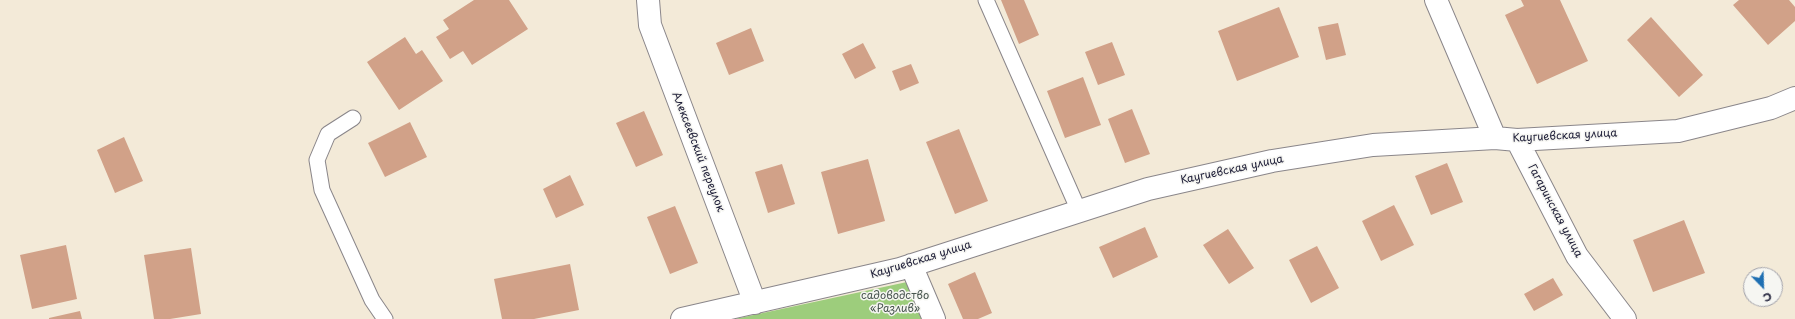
<!DOCTYPE html>
<meta charset="utf-8">
<style>
body{margin:0}
#map{position:relative;width:1795px;height:319px;overflow:hidden;background:#f3ead8;font-family:"Playpen Sans",sans-serif}
canvas{display:block}
.north{position:absolute;left:1743px;top:267px;width:40px;height:40px;box-sizing:border-box;background:#f6f6f2;border:1px solid #a1a1a9;border-radius:50%;rotate:157deg;font-size:11px;font-weight:700;line-height:16px;text-align:center;color:#22223b}
.north::after{content:'';display:block;margin:auto;width:14px;height:18px;background:#1f6fb2;clip-path:polygon(50% 0,100% 100%,50% 72%,0 100%)}
</style>
<div id="map">
<canvas width="1795" height="319"></canvas>
<div class="north">С</div>
</div>
<script>
const context = document.querySelector('canvas').getContext('2d');
context.lineJoin = 'round';
function fill(path, color) { context.fillStyle = color; context.fill(path, 'evenodd'); }
function stroke(path, color, width, dash) { context.strokeStyle = color; context.lineWidth = width; context.lineCap = dash ? 'butt' : 'round'; context.setLineDash(dash || []); context.stroke(path); }
function write(font, color, halo, rows, align = 'center') {
  context.font = font + ' "Playpen Sans",sans-serif'; context.lineWidth = 3; context.setLineDash([]); context.textBaseline = 'middle'; context.strokeStyle = halo; context.fillStyle = color; for (const [text, x, y, turn = 0] of rows) {
    context.save(); context.translate(x, y); context.rotate((+turn || 0) * Math.PI / 180); context.textAlign = isNaN(turn) ? turn : align; if (halo) context.strokeText(text, 0, 0); context.fillText(text, 0, 0); context.restore();
  }
}
fill(new Path2D(`
 M907,282L923,319H735Z`), '#9dcd7c');
fill(new Path2D(`
 M474,0H509L528,29L472,65L463,51L450,59L436,37L449,29L443,20Z
 M1001,0H1024L1039,35L1019,44Z
 M1521,0H1560L1588,61L1537,84L1505,15L1524,6Z
 M1739,0H1789L1795,7V21L1768,45L1733,5Z
 M1279,7L1299,57L1237,81L1218,31Z
 M1651,17L1703,75L1679,97L1627,40Z
 M1338,23L1346,55L1326,60L1318,27Z
 M751,28L764,61L729,75L716,43Z
 M405,37L416,54L422,50L443,81L399,110L367,62Z
 M1112,42L1125,75L1098,85L1085,52Z
 M863,43L876,68L855,79L842,54Z
 M911,64L919,83L900,91L892,71Z
 M1083,77L1101,125L1065,138L1047,91Z
 M1132,109L1150,154L1125,163L1108,119Z
 M644,111L663,155L636,167L616,123Z
 M410,122L427,157L385,177L368,143Z
 M959,129L988,201L955,214L926,142Z
 M124,137L143,181L115,193L97,150Z
 M868,159L885,221L838,234L821,172Z
 M1447,163L1463,202L1431,215L1415,176Z
 M782,164L795,204L768,213L755,172Z
 M570,175L584,205L556,218L543,189Z
 M1394,205L1414,245L1381,261L1362,221Z
 M675,206L698,263L670,274L647,217Z
 M1684,220L1705,273L1653,292L1633,240Z
 M1145,227L1158,257L1113,278L1099,247Z
 M1228,229L1254,268L1229,284L1203,245Z
 M66,245L77,299L32,309L20,255Z
 M1317,246L1339,288L1311,303L1289,260Z
 M191,248L201,314L170,319H154L144,255Z
 M570,264L579,310L534,319H502L494,279Z
 M975,272L992,313L978,319H963L948,284Z
 M1553,278L1563,295L1534,311L1524,294Z
 M80,311L82,319H49V318Z`), '#d1a188');
const service = new Path2D(`
 M986,0L1079,211
 M353,118L328,134L317,160L322,190L372,300L385,319`);
const minor = new Path2D(`
 M648,0L650,25L755,303
 M1436,0L1495,138
 M1517,140L1577,256L1625,319
 M911,265L934,319
 M682,319L900,269L1148,189L1272,161L1373,145L1495,138L1517,140L1678,131L1771,108L1795,98`);
stroke(service, '#8a868a', 17);
stroke(minor, '#8a868a', 24);
stroke(service, '#fff', 15);
stroke(minor, '#fff', 22);
write('11px', '#22223b', '#f6f6f2', [
 ["Каугиевская улица",1565,136,-3],
 ["Алексеевский переулок",698,152,69],
 ["Каугиевская улица",1232,170,-12],
 ["Гагаринская улица",1555,211,62],
 ["Каугиевская улица",921,260,-17]
]);
write('11px', '#47554e', '#f6f6f2', [
 ["садоводство",895,296],
 ["«Разлив»",895,309]
]);
</script>
